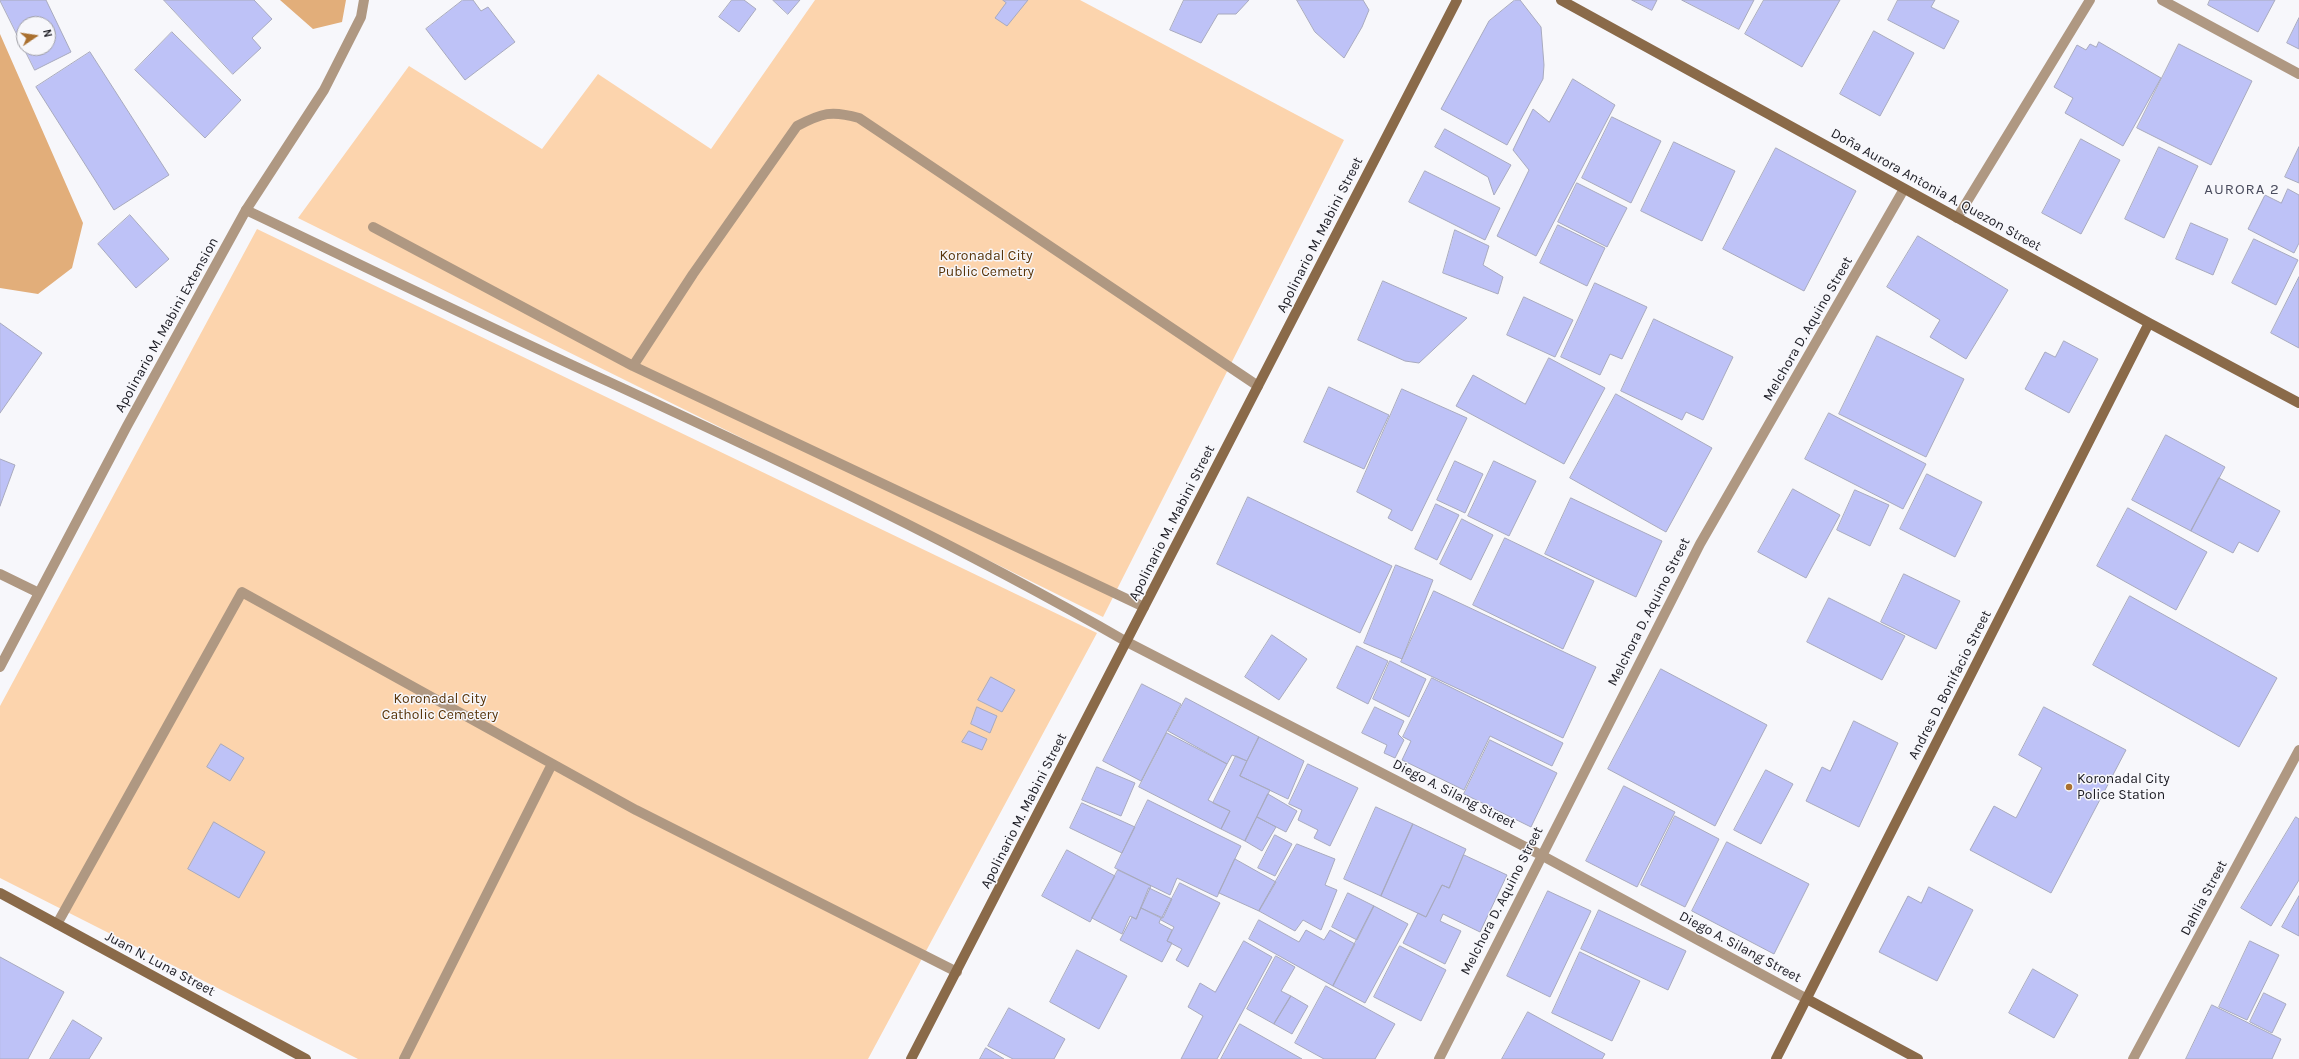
<!DOCTYPE html>
<meta charset="utf-8">
<style>
body{margin:0}
#map{position:relative;width:2299px;height:1059px;overflow:hidden;background:#f7f7fb;font-family:Karla,sans-serif}
canvas{display:block}
.north{position:absolute;left:16px;top:16px;width:40px;height:40px;box-sizing:border-box;background:#f7f7fb;border:1px solid #9f9fa5;border-radius:50%;rotate:77deg;font-size:11px;font-weight:700;line-height:16px;text-align:center;color:#1b1b23}
.north::after{content:'';display:block;margin:auto;width:14px;height:18px;background:#aa702f;clip-path:polygon(50% 0,100% 100%,50% 72%,0 100%)}
</style>
<div id="map">
<canvas width="2299" height="1059"></canvas>
<div class="north">N</div>
</div>
<script>
const context = document.querySelector('canvas').getContext('2d');
context.lineJoin = 'round';
function fill(path, color) { context.fillStyle = color; context.fill(path, 'evenodd'); }
function stroke(path, color, width, dash) { context.strokeStyle = color; context.lineWidth = width; context.lineCap = dash ? 'butt' : 'round'; context.setLineDash(dash || []); context.stroke(path); }
function write(font, color, halo, rows, align = 'center') {
  context.font = font + ' Karla,sans-serif'; context.lineWidth = 3; context.setLineDash([]); context.textBaseline = 'middle'; context.strokeStyle = halo; context.fillStyle = color; for (const [text, x, y, turn = 0] of rows) {
    context.save(); context.translate(x, y); context.rotate((+turn || 0) * Math.PI / 180); context.textAlign = isNaN(turn) ? turn : align; if (halo) context.strokeText(text, 0, 0); context.fillText(text, 0, 0); context.restore();
  }
}
fill(new Path2D(`
 M815,0H1080L1344,140L1103,617L298,218L409,66L542,149L598,74L711,149Z
 M257,229L1097,633L868,1059H358L0,878V706Z`), '#fcd4ad');
fill(new Path2D(`
 M280,0H346L342,22L313,29Z
 M0,34L83,223L72,268L38,294L0,288Z`), '#e2ae7a');
const building = new Path2D(`
 M0,0H46L71,52L35,70ZM24,24H48V48H24Z
 M164,0H254L272,19L252,38L261,48L233,74Z
 M463,0H473L481,11L488,7L515,42L465,80L426,29Z
 M732,0H744L756,9L739,32L719,17Z
 M773,0H800L788,14Z
 M1003,0H1028L1007,26L995,18L1006,3Z
 M1184,0H1249L1236,14H1218L1201,43L1170,30Z
 M1297,0H1363L1369,10L1362,27L1344,58L1315,32Z
 M1515,0H1520L1541,27L1544,65L1543,79L1507,145L1441,109L1489,21Z
 M1632,0H1657L1652,10Z
 M1682,0H1754L1739,29Z
 M1764,0H1840L1802,67L1745,34Z
 M1898,0H1935L1931,7L1959,21L1944,49L1888,20Z
 M2210,0H2275L2258,32L2208,5Z
 M2299,18V49L2287,43Z
 M1874,31L1914,53L1880,116L1840,94Z
 M172,32L241,100L205,138L135,70Z
 M2099,42L2161,78L2123,146L2065,113L2073,98L2054,87L2077,45L2086,50L2090,44L2096,47Z
 M2179,44L2252,81L2211,165L2137,128Z
 M90,52L169,175L114,210L36,87Z
 M1573,79L1615,105L1536,256L1497,236L1529,170L1513,150L1533,109L1549,122Z
 M1612,117L1661,141L1631,203L1582,178Z
 M1445,129L1511,165L1494,195L1488,177L1435,147Z
 M2081,139L2120,160L2081,234L2042,213Z
 M1674,142L1735,171L1702,241L1641,211Z
 M2159,147L2198,166L2164,238L2125,219Z
 M2299,147V183L2285,177Z
 M1776,148L1856,191L1804,291L1723,249Z
 M1425,171L1500,208L1485,240L1409,202Z
 M1577,183L1627,208L1607,247L1558,222Z
 M2288,189L2299,195V243L2294,253L2248,229L2265,195L2281,203Z
 M130,215L169,259L136,288L98,244Z
 M2191,223L2228,239L2213,275L2176,259Z
 M1558,225L1605,248L1587,286L1540,263Z
 M1455,230L1489,246L1483,265L1503,277L1498,294L1443,273Z
 M1918,236L2008,290L1966,359L1930,337L1940,320L1887,287Z
 M2254,239L2298,260L2276,305L2232,283Z
 M2299,277V348L2271,333Z
 M1383,281L1467,318L1419,363L1405,361L1358,340Z
 M1595,283L1647,307L1622,359L1610,354L1600,375L1561,357Z
 M1524,297L1573,320L1555,357L1507,335Z
 M1654,319L1733,357L1703,420L1686,412L1682,420L1621,391Z
 M0,323L42,353L0,413Z
 M1877,336L1964,379L1926,457L1839,414Z
 M2064,341L2098,359L2069,413L2025,389L2045,352L2055,357Z
 M1549,358L1605,388L1564,464L1456,406L1473,375L1525,404Z
 M1329,387L1389,415L1364,469L1304,442Z
 M1402,389L1467,418L1412,531L1388,518L1392,510L1357,492Z
 M1616,394L1712,448L1666,532L1570,478Z
 M1829,413L1926,464L1903,509L1805,459Z
 M2166,435L2225,467L2191,531L2132,500Z
 M0,459L15,465L0,506Z
 M1455,461L1483,474L1465,513L1437,500Z
 M1494,461L1536,481L1509,536L1468,516Z
 M1927,474L1982,502L1955,557L1900,529Z
 M2219,478L2280,511L2258,552L2239,542L2233,553L2191,531Z
 M1793,489L1840,515L1806,578L1758,552Z
 M1855,490L1889,505L1870,546L1837,530Z
 M1248,497L1392,566L1360,633L1217,564Z
 M1571,498L1662,541L1636,597L1545,554Z
 M1436,504L1459,515L1437,560L1415,549Z
 M2128,508L2207,552L2176,610L2097,566Z
 M1462,519L1493,535L1471,580L1440,564Z
 M1505,538L1594,581L1563,649L1473,605Z
 M1396,565L1433,580L1402,659L1364,643Z
 M1904,574L1960,601L1936,649L1881,622Z
 M1434,591L1596,667L1563,738L1401,662Z
 M2130,596L2277,678L2239,747L2093,665Z
 M1829,598L1905,636L1882,680L1807,642Z
 M1272,635L1307,659L1279,700L1245,677Z
 M1357,646L1388,661L1368,704L1337,688Z
 M1390,661L1426,679L1409,717L1373,699Z
 M1661,669L1767,725L1715,826L1608,769Z
 M991,677L1015,690L1002,712L978,700Z
 M1432,678L1563,743L1552,766L1490,736L1464,790L1402,760L1411,741L1403,737Z
 M1142,684L1181,704L1141,781L1103,761Z
 M1186,698L1259,737L1247,761L1232,755L1227,764L1168,731Z
 M977,707L997,716L990,733L971,724Z
 M1375,707L1404,721L1398,734L1404,740L1395,758L1384,753L1387,745L1362,733Z
 M2044,707L2126,750L2051,893L1970,850L1994,806L2016,818L2042,768L2019,755Z
 M1854,721L1898,743L1859,827L1806,801L1822,767L1830,771Z
 M969,731L987,739L982,750L962,742Z
 M1167,733L1227,764L1208,800L1230,811L1221,829L1139,787Z
 M1259,737L1304,761L1288,799L1240,776Z
 M1490,740L1557,773L1531,827L1464,794Z
 M221,744L244,758L230,781L207,767Z
 M1236,756L1247,761L1240,776L1270,790L1245,841L1221,829L1230,811L1213,803Z
 M1308,764L1358,788L1330,846L1314,838L1318,830L1298,820L1302,810L1289,804Z
 M1097,767L1135,783L1121,816L1082,800Z
 M1766,770L1793,784L1761,844L1734,830Z
 M1624,786L1675,812L1637,887L1586,861Z
 M1268,794L1297,811L1286,832L1257,817Z
 M1148,800L1241,846L1217,897L1177,878L1170,895L1115,868Z
 M1082,803L1135,827L1122,853L1070,828Z
 M1376,807L1413,824L1381,896L1344,879Z
 M1675,816L1719,839L1685,907L1641,885Z
 M1257,817L1276,827L1262,851L1245,841Z
 M2296,817L2299,819V880L2271,926L2241,908Z
 M214,822L265,852L239,898L188,869Z
 M1413,824L1466,849L1449,888L1442,885L1426,917L1381,896Z
 M1275,835L1292,844L1275,876L1258,868Z
 M1727,842L1809,884L1774,954L1692,911Z
 M1297,844L1335,859L1325,885L1337,890L1321,930L1303,920L1295,931L1259,911Z
 M1067,850L1115,876L1090,922L1042,896Z
 M1464,855L1507,875L1480,932L1443,914L1440,921L1461,931L1445,964L1403,943L1418,913L1426,917L1442,885L1449,888Z
 M1235,859L1276,882L1259,911L1219,893Z
 M1118,870L1151,886L1136,919L1130,916L1122,934L1092,918Z
 M1180,883L1220,903L1188,967L1176,960L1182,949L1167,941L1174,927L1161,920Z
 M1929,887L1973,910L1937,981L1879,952L1908,896L1921,903Z
 M1149,888L1172,899L1163,918L1141,908Z
 M1548,891L1591,911L1550,997L1507,976Z
 M1348,893L1374,906L1357,940L1332,927Z
 M2299,896V936L2282,927Z
 M1374,906L1408,924L1365,1003L1333,986Z
 M1141,908L1161,918L1159,923L1172,930L1167,941L1172,943L1162,962L1120,940L1132,917L1136,919Z
 M1599,910L1686,951L1668,990L1581,949Z
 M1259,920L1299,942L1306,930L1324,940L1330,930L1355,944L1333,986L1249,939Z
 M1244,941L1272,957L1217,1059H1181L1203,1016L1188,1007L1200,983L1215,992Z
 M2250,941L2279,955L2247,1020L2219,1007Z
 M1400,946L1446,970L1421,1021L1374,997Z
 M1077,950L1127,976L1099,1029L1050,1002Z
 M1580,952L1640,981L1612,1041L1552,1013Z
 M1276,956L1295,967L1281,991L1291,996L1274,1024L1247,1009Z
 M0,957L64,992L28,1059H0Z
 M2033,969L2078,995L2054,1038L2009,1013Z
 M1326,986L1395,1024L1375,1059H1324L1295,1043Z
 M2264,993L2286,1004L2272,1033L2250,1022Z
 M1291,996L1308,1006L1292,1034L1274,1024Z
 M2212,1005L2281,1039L2272,1059H2186Z
 M1009,1008L1065,1039L1054,1059H1013L988,1046Z
 M1528,1012L1605,1054L1602,1059H1502Z
 M73,1020L102,1038L89,1059H50Z
 M1240,1024L1302,1059H1221Z
 M986,1048L1004,1059H980Z`);
fill(building, '#bec2f7');
stroke(building, '#a8aabe', 1);
stroke(new Path2D(`
 M246,210C366,267 486,326 607,381C783,462 959,545 1127,642
 M373,227L633,366L1144,607
 M633,366L693,274L797,126C822,113 831,110 859,118L1258,386
 M57,924L242,592L636,810L957,972
 M404,1059L552,764`), '#af9882', 10);
stroke(new Path2D(`
 M2162,0L2299,74
 M1957,218L2090,0
 M0,574L39,593
 M1127,642L1541,855L1807,999
 M0,667L127,426L246,210L324,90L361,17L364,0
 M1439,1059L1700,544L1904,189
 M2133,1059L2299,750`), '#af9882', 10);
stroke(new Path2D(`
 M1561,0L2149,323L2299,403
 M0,893L306,1059
 M1807,999L1918,1059
 M911,1059L1457,0
 M1776,1059L2149,323`), '#8a6a49', 10);
for (const [x, y, r, color] of [
 [2069,787,4,"#aa702f"]
]) { const dot = new Path2D(); dot.arc(x, y, r, 0, 2 * Math.PI); context.fillStyle = color; context.fill(dot); stroke(dot, '#f7f7fb', 1.5); }
write('14px', '#1b1b23', '#f7f7fb', [
 ["Doña Aurora Antonia A. Quezon Street",1936,190,29],
 ["Apolinario M. Mabini Street",1320,235,-63],
 ["Apolinario M. Mabini Extension",167,325,-61],
 ["Melchora D. Aquino Street",1808,329,-60],
 ["Apolinario M. Mabini Street",1172,523,-63],
 ["Melchora D. Aquino Street",1649,612,-63],
 ["Andres D. Bonifacio Street",1950,685,-63],
 ["Diego A. Silang Street",1454,794,27],
 ["Apolinario M. Mabini Street",1024,811,-63],
 ["Dahlia Street",2204,898,-62],
 ["Melchora D. Aquino Street",1502,901,-63],
 ["Diego A. Silang Street",1740,947,28],
 ["Juan N. Luna Street",160,964,28]
]);
write('14px', '#58350b', '#f7f7fb', [
 ["Koronadal City",986,256],
 ["Public Cemetry",986,272],
 ["Koronadal City",440,699],
 ["Catholic Cemetery",440,715]
]);
write('14px', '#1b1b23', '#f7f7fb', [
 ["Koronadal City",2077,779],
 ["Police Station",2077,795]
], 'left');
context.letterSpacing = '1px';
write('15px', '#4b4d5e', '#f7f7fb', [
 ["AURORA 2",2242,190]
]);
context.letterSpacing = '0px';
</script>
